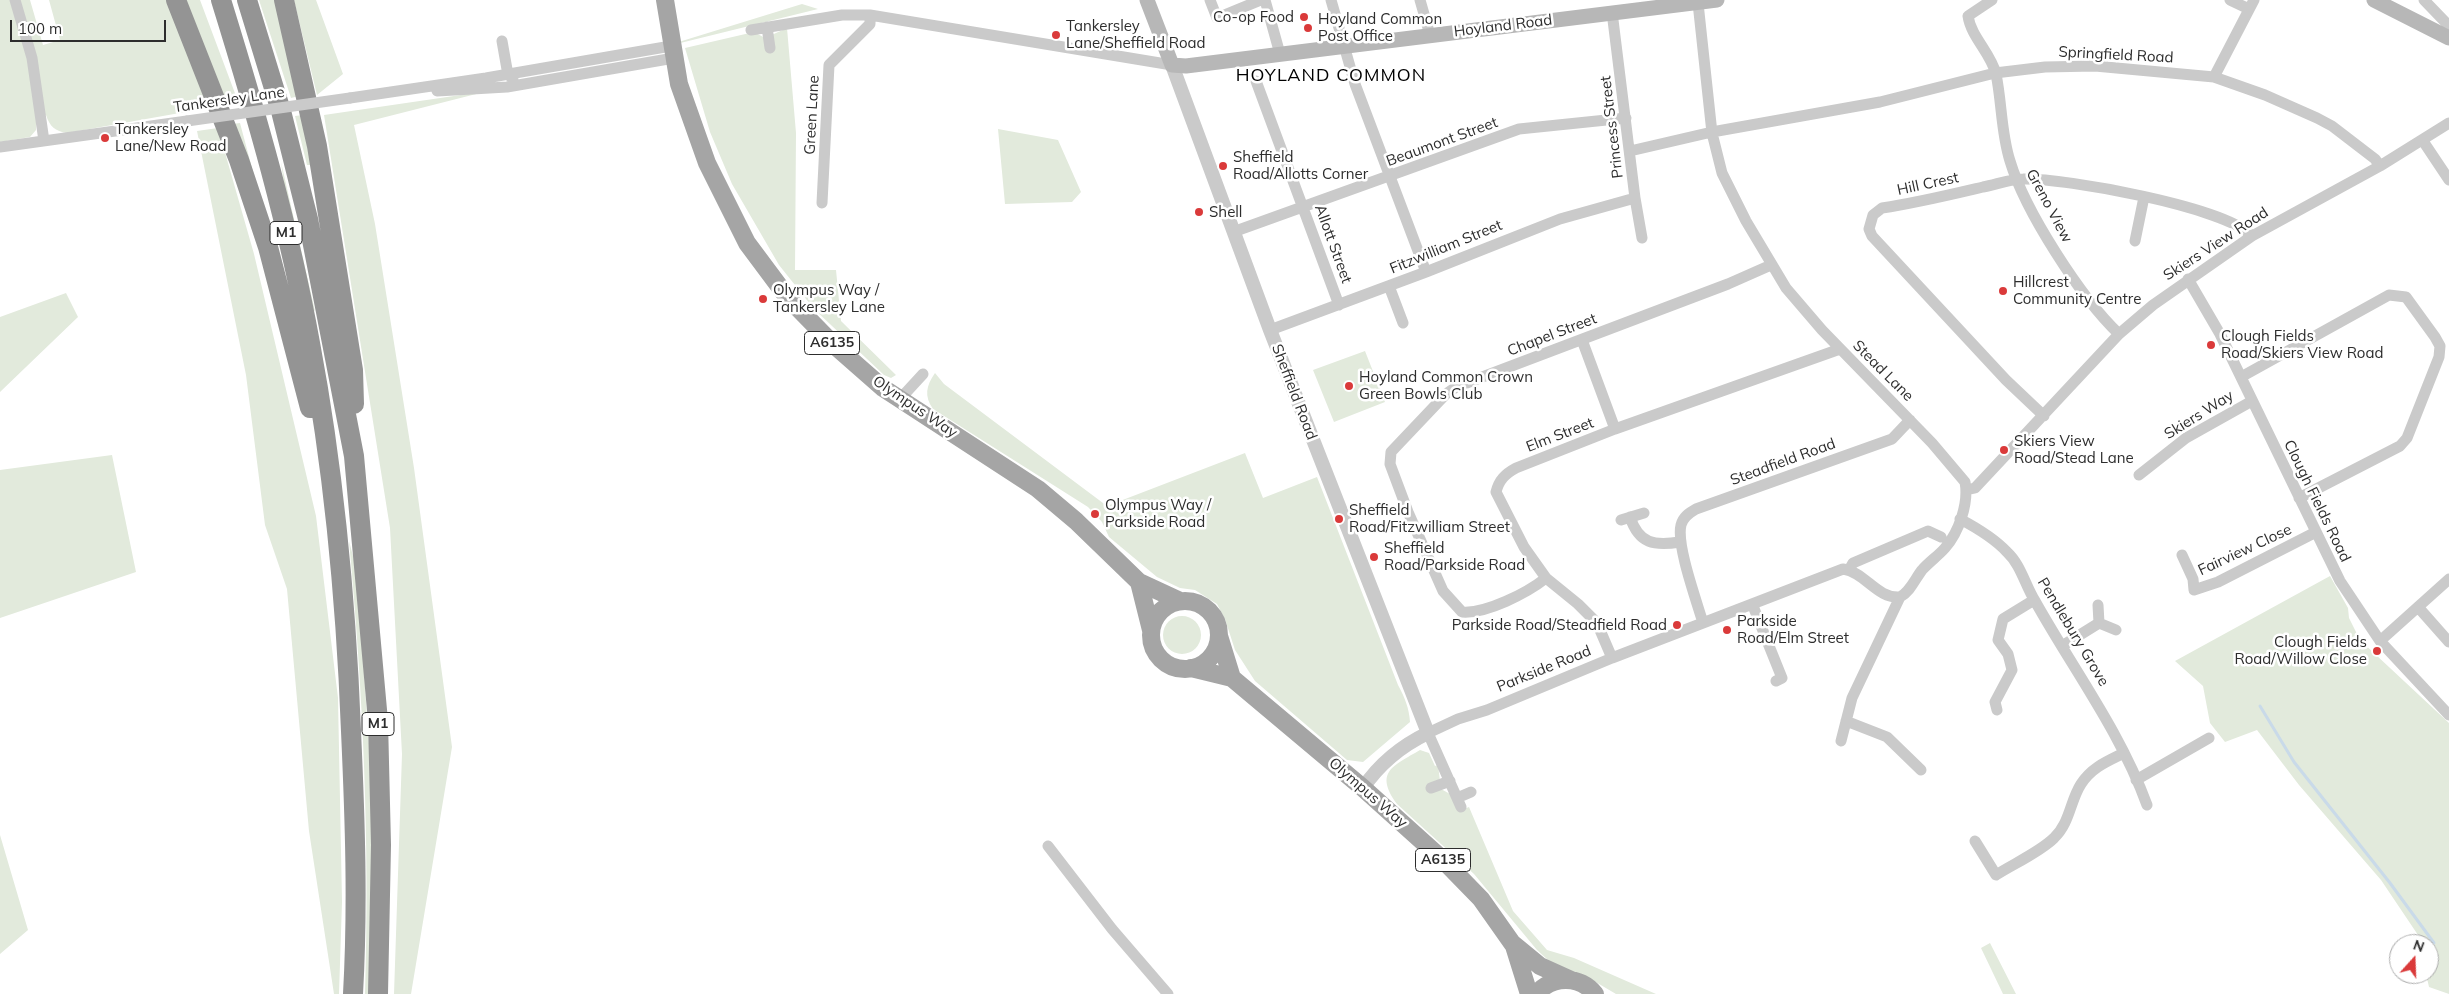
<!DOCTYPE html>
<style>
body{margin:0}
#map{position:relative;width:2449px;height:994px;overflow:hidden;background:#fff;font-family:Mulish,sans-serif}
canvas{display:block}
.north{position:absolute;left:2389px;top:934px;width:50px;height:50px;box-sizing:border-box;background:#fff;border:1px solid #ababab;border-radius:50%;rotate:20deg;font-size:14px;font-weight:700;line-height:20px;text-align:center;color:#2d2d2d}
.north::after{content:'';display:block;margin:auto;width:18px;height:22px;background:#da3a3a;clip-path:polygon(50% 0,100% 100%,50% 72%,0 100%)}
.scale{position:absolute;left:10px;top:20px;width:156px;height:22px;box-sizing:border-box;border:2px solid #2d2d2d;border-top:0;padding-left:6px;font-size:15px;line-height:18px;white-space:nowrap;color:#2d2d2d;-webkit-text-stroke:4px #fff;paint-order:stroke}
</style>
<div id="map">
<canvas width="2449" height="994"></canvas>
<div class="north">N</div>
<div class="scale">100 m</div>
</div>
<script>
const context = document.querySelector('canvas').getContext('2d');
context.lineJoin = 'round';
function fill(path, color) { context.fillStyle = color; context.fill(path, 'evenodd'); }
function stroke(path, color, width, dash) { context.strokeStyle = color; context.lineWidth = width; context.lineCap = dash ? 'butt' : 'round'; context.setLineDash(dash || []); context.stroke(path); }
function write(font, color, halo, rows, align = 'center') {
  context.font = font + ' Mulish,sans-serif'; context.lineWidth = 5; context.setLineDash([]); context.textBaseline = 'middle'; context.strokeStyle = halo; context.fillStyle = color; for (const [text, x, y, turn = 0] of rows) {
    context.save(); context.translate(x, y); context.rotate((+turn || 0) * Math.PI / 180); context.textAlign = isNaN(turn) ? turn : align; if (halo) context.strokeText(text, 0, 0); context.fillText(text, 0, 0); context.restore();
  }
}
fill(new Path2D(`
 M0,0H30L43,45L60,40L49,0H170L208,108L67,133C55,131 50,127 46,115L36,116V130L30,137L0,142Z
 M182,0H200L239,104L226,105Z
 M259,0H275L299,96L291,98Z
 M294,0H316L343,74L317,95Z
 M802,4L818,9L656,49Z
 M787,28L796,133L795,270H836L841,321L896,375L891,378L884,375L814,309L779,265L732,184L710,132L685,48L754,32L765,38Z
 M488,91L354,125L375,224L414,468L452,747L411,994H394L402,754L390,528L324,115Z
 M303,115L312,165H307L295,116Z
 M240,123L269,232L233,124Z
 M218,128L254,254L316,516L338,698L342,902L339,994H334L309,831L287,589L265,525L246,375L197,131Z
 M998,129L1058,140L1081,192L1072,202L1005,204Z
 M281,162L315,311L313,310L285,192Z
 M66,293L78,317L0,392V317Z
 M1365,351L1385,402L1334,422L1313,370Z
 M935,373L944,384L1107,506L1245,453L1263,498L1317,477L1398,685C1405,698 1409,708 1410,722L1363,762L1347,760L1255,681L1235,650L1225,619L1217,604L1195,590L1180,588L1157,577L1109,537L1102,522L1088,507L933,409C924,396 926,386 935,373Z
 M112,455L136,572L0,618V470Z
 M349,541L357,571L370,759L372,838L369,994H365C370,842 363,692 349,541Z
 M2330,576L2348,608L2349,618L2360,640L2449,723V994L2429,987L2426,974H2429V944H2420L2418,935L2381,880L2299,785L2257,730L2225,742L2210,723L2203,686L2175,661Z
 M1163 635a19 19 0 1 1 38 0a19 19 0 1 1-38 0Z
 M1420,750L1429,753L1435,766L1438,765L1441,789L1450,794L1459,811L1469,807L1513,911L1547,950L1574,958L1656,994H1616L1594,981L1546,963L1548,960L1537,950L1474,874L1397,804C1374,772 1393,766 1420,750Z
 M0,835L28,930L0,954Z
 M1990,943L2016,994H2003L1981,948Z`), '#e2eadc');
stroke(new Path2D(`
 M2260,706L2294,762L2390,883L2434,943`), '#c9dae9', 3);
stroke(new Path2D(`
 M15,0L32,58L44,141
 M1210,0L1217,18L1261,0
 M1265,0L1280,54
 M1331,0L1355,84L1426,272
 M1420,0L1430,35
 M1992,0L1968,16C1971,37 1991,53 1996,74C2002,103 2001,133 2010,161C2025,211 2081,298 2119,334
 M2230,0L2249,9
 M2424,0L2449,26
 M1698,3L1712,133L1722,173L1746,221L1786,288L1822,330L1932,443L1965,482C1969,503 1959,532 1945,548C1938,556 1929,562 1922,570C1915,579 1910,592 1900,597L1852,698L1841,741
 M1612,12L1635,198L1642,238
 M767,27L770,48
 M751,30L842,15H870L1172,65
 M502,41L508,75L513,78
 M2214,77L2254,0
 M1256,81L1339,305
 M437,91L507,87L674,58
 M350,98L486,78L671,46
 M2423,141L2449,180
 M0,147L187,121
 M1630,151L1712,132L1880,102L1995,73L2045,67L2095,66L2214,77L2265,95L2317,118L2332,126L2375,159L2380,166
 M822,203L829,65L870,24V15
 M1233,232L1519,129L1626,118
 M2135,241L2144,197
 M2188,279L2220,334L2340,581L2380,641L2449,715
 M1389,286L1403,323
 M1270,330L1426,272L1560,219L1635,198
 M1582,340L1615,429
 M2241,377L2389,295L2406,297L2435,337L2440,346L2439,357L2407,438L2400,446L2299,498
 M900,399L923,374
 M2044,416L2006,380L1872,236L1869,229L1873,215L1882,208C1916,203 1949,195 1983,187C1995,185 2010,179 2023,179C2065,178 2226,207 2252,236
 M2139,475L2186,438L2252,401
 M1966,490L1975,488L2119,334L2153,305L2252,236L2380,166L2449,123
 M1630,517C1639,544 1654,546 1680,542
 M1960,519C1977,528 1994,538 2007,552C2021,565 2025,585 2035,601C2073,669 2120,731 2147,805
 M1621,520L1644,513
 M2182,555L2193,579L2194,590L2218,582L2316,532
 M1849,570L1853,563L1928,531L1941,537
 M1546,578C1527,593 1486,614 1462,612L1443,591L1408,512L1390,464L1391,452L1446,394L1456,387L1728,284L1771,265
 M1753,606L1782,678L1776,681
 M2418,607L2449,642
 M1703,623C1697,602 1676,545 1681,525C1683,517 1689,513 1696,509L1892,439L1910,420
 M2099,623L2116,630
 M2380,641L2449,579
 M2062,646L2099,623L2098,605
 M1612,658L1597,623L1578,604L1546,578L1524,547L1496,492C1499,480 1505,474 1516,468L1615,429L1840,349
 M1997,710L1995,702L2012,670L2008,654L1998,640L2003,619L2034,600
 M1846,721L1887,737L1921,770
 M2136,780L2209,738
 M1431,788L1450,781
 M1457,798L1471,792
 M1461,807L1428,733L1458,719L1487,710L1612,658L1843,569C1865,572 1877,599 1900,597
 M1975,841L1996,875C2013,864 2040,852 2054,838C2070,823 2070,801 2081,784C2092,767 2108,761 2124,753
 M1048,846L1112,929L1168,994`), '#cacaca', 11);
stroke(new Path2D(`
 M1172,65L1270,330L1428,733C1401,746 1380,763 1363,788`), '#cacaca', 14);
stroke(new Path2D(`
 M1147,0L1172,65L1186,66L1717,0
 M2374,0L2449,38`), '#b7b7b7', 15);
stroke(new Path2D(`
 M665,0L679,84L707,163L747,243L788,298L834,345L883,388L1038,489L1076,521L1139,582L1180,601
 M1139,582L1151,630
 M1151 635a34 34 0 1 1 68 0a34 34 0 1 1-68 0Z
 M1219,636L1232,678
 M1191,668L1232,678L1363,788L1442,859L1481,899L1512,943L1540,966L1571,980
 M1514,946L1529,994
 M1536,994C1552,976 1579,975 1595,994`), '#a5a5a5', 18);
stroke(new Path2D(`
 M176,0L239,160L268,247L310,408
 M221,0C256,113 289,227 310,343C334,471 346,601 351,731C355,819 358,906 353,994
 M247,0L281,111L308,219L354,456L378,721L381,845L378,994
 M284,0L317,146L353,370L354,404`), '#949494', 20);
stroke(new Path2D(`
 M187,121L350,98`), '#cacaca', 11);
for (const [x, y, r, color] of [
 [1304,17,5,"#da3a3a"],
 [1308,28,5,"#da3a3a"],
 [1056,35,5,"#da3a3a"],
 [105,138,5,"#da3a3a"],
 [1223,166,5,"#da3a3a"],
 [1199,212,5,"#da3a3a"],
 [2003,291,5,"#da3a3a"],
 [763,299,5,"#da3a3a"],
 [2211,345,5,"#da3a3a"],
 [1349,386,5,"#da3a3a"],
 [2004,450,5,"#da3a3a"],
 [1095,514,5,"#da3a3a"],
 [1339,519,5,"#da3a3a"],
 [1374,557,5,"#da3a3a"],
 [1677,625,5,"#da3a3a"],
 [1727,630,5,"#da3a3a"],
 [2377,651,5,"#da3a3a"]
]) { const dot = new Path2D(); dot.arc(x, y, r, 0, 2 * Math.PI); context.fillStyle = color; context.fill(dot); stroke(dot, '#fff', 2); }
for (const [x, y, w] of [
 [286,233,32],
 [832,343,55],
 [378,724,32],
 [1443,860,55]
]) { const box = new Path2D(); box.roundRect(x - w / 2, y - 11.5, w, 23, 4); context.fillStyle = '#fff'; context.fill(box); stroke(box, '#2d2d2d', 1); }
write('bold 14px', '#2d2d2d', null, [
 ["M1",286,233],
 ["A6135",832,343],
 ["M1",378,724],
 ["A6135",1443,860]
]);
write('15px', '#2d2d2d', '#fff', [
 ["Co-op Food",1294,17,"right"],
 ["Hoyland Common",1318,19],
 ["Post Office",1318,36],
 ["Tankersley",1066,26],
 ["Lane/Sheffield Road",1066,43],
 ["Tankersley",115,129],
 ["Lane/New Road",115,146],
 ["Sheffield",1233,157],
 ["Road/Allotts Corner",1233,174],
 ["Shell",1209,212],
 ["Hillcrest",2013,282],
 ["Community Centre",2013,299],
 ["Olympus Way /",773,290],
 ["Tankersley Lane",773,307],
 ["Clough Fields",2221,336],
 ["Road/Skiers View Road",2221,353],
 ["Hoyland Common Crown",1359,377],
 ["Green Bowls Club",1359,394],
 ["Skiers View",2014,441],
 ["Road/Stead Lane",2014,458],
 ["Olympus Way /",1105,505],
 ["Parkside Road",1105,522],
 ["Sheffield",1349,510],
 ["Road/Fitzwilliam Street",1349,527],
 ["Sheffield",1384,548],
 ["Road/Parkside Road",1384,565],
 ["Parkside",1737,621],
 ["Road/Elm Street",1737,638],
 ["Parkside Road/Steadfield Road",1667,625,"right"],
 ["Clough Fields",2367,642,"right"],
 ["Road/Willow Close",2367,659,"right"]
], 'left');
write('15px', '#2d2d2d', '#fff', [
 ["Hoyland Road",1503,26,-7],
 ["Springfield Road",2116,55,3],
 ["Tankersley Lane",229,100,-8],
 ["Green Lane",812,115,-87],
 ["Princess Street",1612,127,-97],
 ["Beaumont Street",1442,142,-20],
 ["Hill Crest",1928,184,-12],
 ["Greno View",2049,206,62],
 ["Allott Street",1333,244,70],
 ["Skiers View Road",2216,244,-33],
 ["Fitzwilliam Street",1446,247,-22],
 ["Chapel Street",1552,335,-21],
 ["Stead Lane",1883,371,45],
 ["Sheffield Road",1294,392,69],
 ["Olympus Way",915,407,34],
 ["Skiers Way",2199,415,-32],
 ["Elm Street",1560,435,-21],
 ["Steadfield Road",1783,462,-20],
 ["Clough Fields Road",2317,501,64],
 ["Fairview Close",2245,550,-25],
 ["Pendlebury Grove",2073,632,59],
 ["Parkside Road",1544,669,-22],
 ["Olympus Way",1368,793,41]
]);
context.letterSpacing = '1px';
write('18px', '#000', '#fff', [
 ["HOYLAND COMMON",1331,76]
]);
context.letterSpacing = '0px';
</script>
